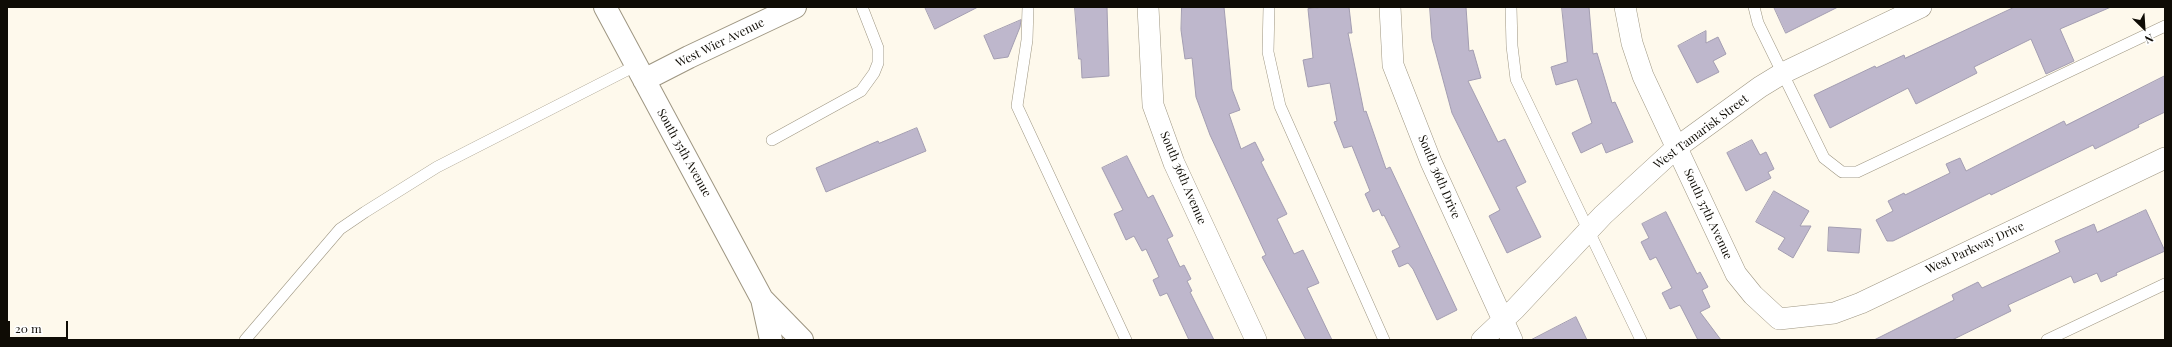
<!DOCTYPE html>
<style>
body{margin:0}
#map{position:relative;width:2172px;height:347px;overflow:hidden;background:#fef9ec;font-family:"Playfair Display",serif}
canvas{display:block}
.frame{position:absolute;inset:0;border:8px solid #0f0c05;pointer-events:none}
.north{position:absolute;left:2124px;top:8px;width:40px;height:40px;-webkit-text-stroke:3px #fff;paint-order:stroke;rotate:155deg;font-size:11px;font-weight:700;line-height:16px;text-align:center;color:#0f0c05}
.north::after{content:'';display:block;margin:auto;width:14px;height:18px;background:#0f0c05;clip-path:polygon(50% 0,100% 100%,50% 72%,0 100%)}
.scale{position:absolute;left:8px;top:321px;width:60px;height:18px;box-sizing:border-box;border:2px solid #0f0c05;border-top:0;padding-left:5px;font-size:12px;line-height:14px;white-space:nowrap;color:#0f0c05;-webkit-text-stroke:3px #fff;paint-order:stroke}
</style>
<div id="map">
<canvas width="2172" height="347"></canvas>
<div class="frame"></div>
<div class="north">N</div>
<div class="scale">20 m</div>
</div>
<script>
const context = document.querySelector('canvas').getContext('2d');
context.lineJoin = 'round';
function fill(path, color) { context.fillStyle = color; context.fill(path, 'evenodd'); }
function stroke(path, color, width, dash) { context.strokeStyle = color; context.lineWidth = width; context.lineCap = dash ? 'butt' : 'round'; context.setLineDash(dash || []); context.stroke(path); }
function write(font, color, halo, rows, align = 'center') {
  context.font = font + ' "Playfair Display",serif'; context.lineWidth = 3; context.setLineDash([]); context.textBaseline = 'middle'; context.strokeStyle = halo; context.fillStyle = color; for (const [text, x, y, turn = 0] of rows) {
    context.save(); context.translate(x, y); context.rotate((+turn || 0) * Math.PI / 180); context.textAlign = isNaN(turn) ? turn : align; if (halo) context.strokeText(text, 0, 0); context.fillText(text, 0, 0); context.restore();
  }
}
const building = new Path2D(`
 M925,7H978L935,29Z
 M1075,7H1107L1109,76L1082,78L1081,59H1079Z
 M1182,7H1224L1232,89L1240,110L1229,114L1241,149L1255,142L1264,160L1261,162L1287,214L1277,219L1294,254L1303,250L1319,283L1307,288L1332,340H1306L1262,257L1266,255L1210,135L1196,97L1192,58L1185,59L1181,30Z
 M1326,7H1349L1352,33H1348L1364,112L1366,111L1386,169L1390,167L1457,310L1437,320L1413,269L1408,263L1399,267L1392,251L1400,247L1384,215L1382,216L1379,209L1373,212L1365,194L1370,191L1352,146L1344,148L1334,122L1337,121L1330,83L1308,87L1303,60L1313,58L1308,9Z
 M1430,7H1466L1469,51L1473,50L1481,78L1468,81L1498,142L1505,139L1526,182L1516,187L1541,237L1507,253L1489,216L1500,210L1452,113L1432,39Z
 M1562,7H1589L1593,54L1597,53L1612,103L1615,102L1633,142L1606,153L1602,143L1581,153L1572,133L1592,123L1577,79L1556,85L1551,67L1567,62Z
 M1774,7H1838L1786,33Z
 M2015,7H2111L2060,29L2074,61L2046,74L2031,39L1974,67L1977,73L1916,104L1908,88L1830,128L1814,95L1875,66L1876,68L1904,55L1905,58Z
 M1021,20L1020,27L1008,57L994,59L984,36Z
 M1706,31V43L1718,37L1726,54L1713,61L1719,72L1697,83L1678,46Z
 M2165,76V112L2138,125L2139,127L2095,149L2093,145L1991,195L1990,193L1893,241H1887L1876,220L1893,211L1888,201L1904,193L1905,195L1950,173L1946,164L1960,158L1966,171L2064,121L2066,125Z
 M917,128L926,151L826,192L816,168L878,141L879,143Z
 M1752,140L1760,155L1766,152L1774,169L1768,172L1771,178L1746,191L1727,153Z
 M1127,156L1148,198L1153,195L1173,236L1167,239L1180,267L1184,265L1191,279L1187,281L1192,291L1190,292L1214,340H1189L1167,293L1160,296L1153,280L1159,277L1146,249L1142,251L1134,236L1126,240L1114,214L1123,210L1102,168Z
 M1774,191L1809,211L1800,226H1811L1793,258L1778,249L1785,238L1756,222Z
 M2146,210L2165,251L2116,273L2117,275L2101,282L2097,273L2074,283L2071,276L2008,305L2011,311L1952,340H1874L1954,300L1952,295L1978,282L1982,288L2060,252L2055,241L2094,224L2097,232Z
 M1666,212L1697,274L1700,272L1708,287L1702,290L1710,307L1700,312L1721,340H1698L1680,305L1670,309L1662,293L1672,288L1656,257L1650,260L1641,242L1649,238L1642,224Z
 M1829,227L1861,229L1859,253L1828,251Z
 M1576,317L1587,340H1531Z`);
fill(building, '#beb7cc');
stroke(building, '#a39db1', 1);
const lane = new Path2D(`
 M1028,7L1027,40L1017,106L1126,340
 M1269,7L1268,52L1280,106L1384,340
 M1511,7L1512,46L1516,79L1641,340
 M1754,7L1758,23L1824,158L1842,172H1857L2165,26
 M772,140L861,91L874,73L878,63V48L862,7
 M245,340L340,229L365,212L437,167L637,65
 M2047,340L2165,284`);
const street = new Path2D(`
 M1148,7L1153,105L1174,163L1256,340
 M1390,7L1393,65L1431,162L1512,340
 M1625,7L1632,43L1643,76L1736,274L1753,295L1779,319L1834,313L1861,303L2165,158
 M1482,340L1515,309L1603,215L1676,148L1760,87L1783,73L1921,7`);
const secondary = new Path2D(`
 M605,7L762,299L802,340
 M644,80L689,57L795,7
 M762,299L771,340`);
stroke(lane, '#9e9682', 12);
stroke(street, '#9e9682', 22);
stroke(secondary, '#9e9682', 24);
stroke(lane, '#fff', 11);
stroke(street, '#fff', 21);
stroke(secondary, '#fff', 22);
write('12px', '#0f0c05', '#fff', [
 ["West Wier Avenue",720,43,-26],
 ["West Tamarisk Street",1701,132,-37],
 ["South 35th Avenue",684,153,61],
 ["South 36th Drive",1439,177,67],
 ["South 36th Avenue",1183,178,67],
 ["South 37th Avenue",1708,214,65],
 ["West Parkway Drive",1975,248,-25]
]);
</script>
